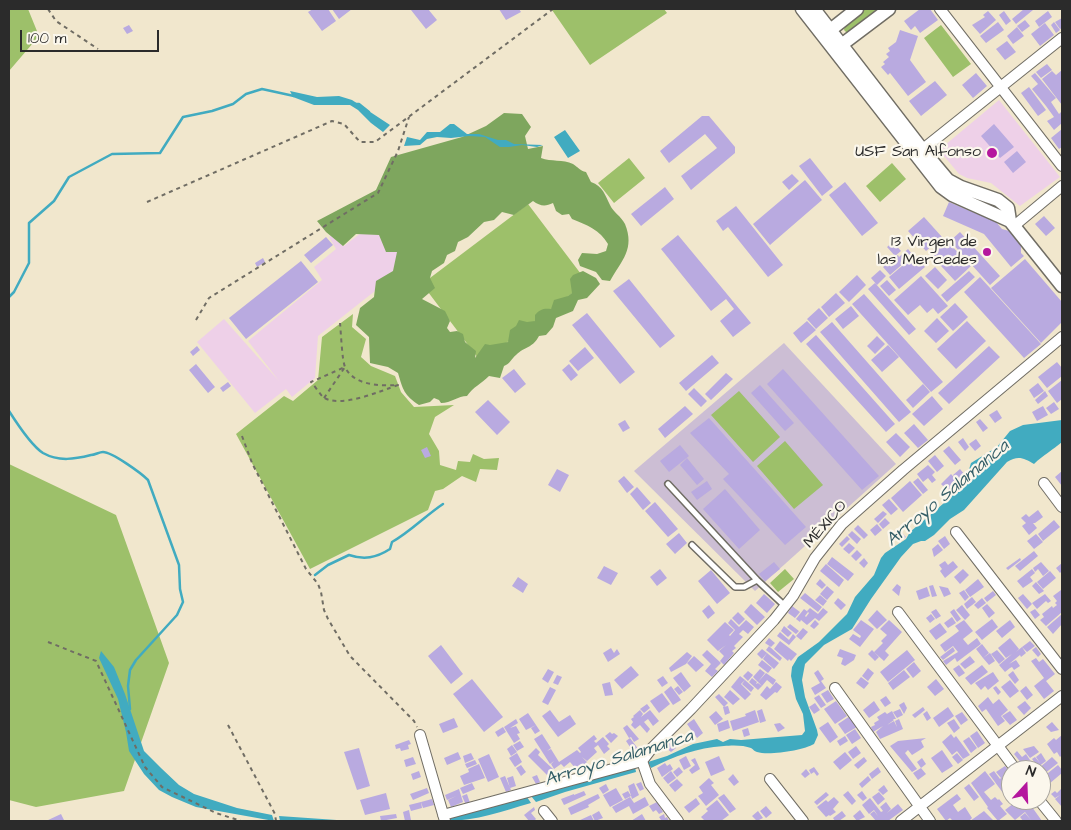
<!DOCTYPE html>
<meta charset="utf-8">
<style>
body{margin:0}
#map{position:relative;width:1071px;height:830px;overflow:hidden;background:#f1e7cd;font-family:"Architects Daughter",sans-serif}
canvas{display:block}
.frame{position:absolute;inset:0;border:10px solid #2b2b2b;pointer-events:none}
.north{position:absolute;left:1001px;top:760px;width:50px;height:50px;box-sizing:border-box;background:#fbf7ec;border:1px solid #a8a59f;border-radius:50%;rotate:20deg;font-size:14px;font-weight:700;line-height:20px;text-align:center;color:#2b2b2b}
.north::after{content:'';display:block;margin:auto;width:18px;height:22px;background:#b5179e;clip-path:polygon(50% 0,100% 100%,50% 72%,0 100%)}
.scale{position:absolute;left:20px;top:30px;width:139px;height:22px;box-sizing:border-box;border:2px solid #2b2b2b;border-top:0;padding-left:6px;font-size:15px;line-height:18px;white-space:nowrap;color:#2b2b2b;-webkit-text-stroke:4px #fbf7ec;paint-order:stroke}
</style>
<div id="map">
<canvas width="1071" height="830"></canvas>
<div class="frame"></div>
<div class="north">N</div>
<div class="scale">100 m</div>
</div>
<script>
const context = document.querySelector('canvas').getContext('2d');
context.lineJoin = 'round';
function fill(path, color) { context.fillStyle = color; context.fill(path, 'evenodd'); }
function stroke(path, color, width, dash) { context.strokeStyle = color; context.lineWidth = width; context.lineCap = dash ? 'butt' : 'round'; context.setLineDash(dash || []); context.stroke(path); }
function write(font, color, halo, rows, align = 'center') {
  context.font = font + ' "Architects Daughter",sans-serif'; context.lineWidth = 4.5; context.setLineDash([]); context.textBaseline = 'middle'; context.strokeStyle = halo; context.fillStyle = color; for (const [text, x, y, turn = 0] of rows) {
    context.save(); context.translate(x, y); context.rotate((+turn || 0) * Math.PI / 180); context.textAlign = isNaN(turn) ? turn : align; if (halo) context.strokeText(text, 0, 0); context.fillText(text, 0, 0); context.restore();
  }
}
fill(new Path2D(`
 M999,100L1060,177L1020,206L991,183L967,178L959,174L939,150Z
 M374,223L408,265L318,336L315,378L292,397L286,389L255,413L197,342L224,319L279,381L248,341L322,280L314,267L336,249L329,237L334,234L344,246Z`), '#eed0e8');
fill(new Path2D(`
 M784,343L896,464L755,591L634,471Z`), '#ccbed4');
fill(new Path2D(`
 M9,9H28L39,36L9,71Z
 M554,9H664L667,13L590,65L552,10Z
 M865,9H883L848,34L844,30L845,25Z
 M941,25L971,64L953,77L924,38Z
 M629,158L645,178L614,203L598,183Z
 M892,163L906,179L880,202L866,186Z
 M528,204L587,282L481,362L422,284Z
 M353,314L352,327L366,339L361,357L371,366L395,376L401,392L414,407L454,405L435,417L429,434L439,451L440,465L456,470L458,461L470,462L473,454L484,459L499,458L497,470L480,469L476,482L462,476L443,489L435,491L428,510L310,569L236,434L284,396L293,401L318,380L322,337Z
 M739,391L780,437L753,462L711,415Z
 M785,441L823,485L794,509L757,466Z
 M9,464L116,515L169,663L124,791L36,807L9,800Z
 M785,569L794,579L778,592L770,583Z`), '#9dc06a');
fill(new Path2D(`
 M504,113L522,114L531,127L525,136L528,149L543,146L541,158C551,162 563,159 573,164C578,167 580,171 586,172L591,182C603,186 605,195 610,205C613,212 621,216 625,224C635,249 622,260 610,281L602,280L596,272L580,266L578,260L582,253L597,254L606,251L608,244C600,230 587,225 572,219L569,214L562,215L556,211L553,203C545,207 540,206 533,201L514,215L502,212L494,220L484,222L468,237L458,242L455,251L447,255L444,263L432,271L430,278L435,288L422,299L445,311L450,321L447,328L450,332L457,331L463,334L465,342L476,351L475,358L485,344L490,345L508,342L510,330L516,326L519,320L527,322L535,321V315C540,309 544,308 551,309L554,300L568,296L572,293L570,279L573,275L583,271L596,278L600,284L587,298L578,300L573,311L556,318L553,327L546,335L539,336C532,349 525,346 516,355C511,359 510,364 504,366L500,378L489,376C481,384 473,387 467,396C458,396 451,403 441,403L439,400L434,398L430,402L419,405C404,395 403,390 398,373L388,367L370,363L369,337L356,325L360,308L374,297L376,281L393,271L397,252H386L379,235L356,234L343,246L326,232L317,221L376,190L391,157L462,137L486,126Z`), '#7ea65e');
fill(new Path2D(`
 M290,91L317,97L339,96L352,100L390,125L383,132L371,123L358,110L350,105H314L293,97Z
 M450,124H454L467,134H479L498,140H506L514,144L543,145L537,147L522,145L509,147H500L485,137L469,136L451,138L437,137L427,139L420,145L404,146L407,137L420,140L427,132H440Z
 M565,130L580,151L568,158L554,137Z
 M1062,420V442C1053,450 1043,455 1034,464C1024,458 1018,455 1007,462L964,510L950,519L934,535L925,541H921L913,544L901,557L871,599L852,629L824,645L805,664L802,680L805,697L817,730L818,735L814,744C804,750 769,756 757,752C754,751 754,750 751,748C744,745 732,745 724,746C696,748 675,756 651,768L648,762L667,756L693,744L717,739L723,742L730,739L741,740L802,735L805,731L803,714L796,699L791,676L792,667L798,657L819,642L847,614L855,597L874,575L881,558L885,553L906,539L910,532L944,503L950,492L967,476L971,463L997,447L1010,431L1023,425Z
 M101,651L114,667L125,694L144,751L161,768L179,785L194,794L237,808L272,815L274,821L196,807L172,797L159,790L144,774L129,751L126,732L118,699L99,658Z
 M635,767L636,772L565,792L536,802L531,796Z
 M527,797L531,803C503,811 476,821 447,821L445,818Z
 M279,816L351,821H353H280Z`), '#41abc0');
stroke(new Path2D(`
 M354,104H359L369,112
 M9,297L14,292L29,263V223L54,201L69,177L112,154L160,153L183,117L212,111L233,104L246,94L262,89L294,96
 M9,411C16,422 32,446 43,453C59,462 75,459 91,455C95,455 99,452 103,452C112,452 141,473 148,480L179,565L180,589L183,602L177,615L136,660L130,670L128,686L130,709
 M315,575L328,565L349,555C364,560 376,558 390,549L392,542C410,532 425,516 443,504`), '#41abc0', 2.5);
fill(new Path2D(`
 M313,9H328L336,21L322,31L308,12Z
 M332,9H352L339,19Z
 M413,9H428L437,20L426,29L411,10Z
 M499,9H519L521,12L506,20Z
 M920,9H930L938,20L920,33L915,26L911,30L904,21Z
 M1024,9L1033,10L1016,24L1012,19Z
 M988,11L996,20L980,34L972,25L985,17L983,15Z
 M1004,11L1011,21L1006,25L999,15Z
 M1048,11L1052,17L1039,27L1035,21Z
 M1062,18V28L1060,29L1055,22Z
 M1025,20L1030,26L1022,32L1017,26Z
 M998,22L1004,30L986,43L980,36Z
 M1054,22L1060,30L1056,33L1051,25Z
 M1045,23L1054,35L1040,46L1031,34Z
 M129,25L133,31L127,34L123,28Z
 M1017,27L1024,36L1013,44L1007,36Z
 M900,30L918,36L910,60L926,82L908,96L890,73L888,75L881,67L885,64L883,62L889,57L886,54L890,51L888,48L896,42Z
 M1007,41L1016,52L1005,60L996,49Z
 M1047,64L1052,70L1041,78L1036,72Z
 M1062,70V105L1042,79L1052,71L1056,75Z
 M976,73L987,86L973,98L962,85Z
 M1035,73L1056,98L1046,106L1032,89L1038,84L1031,76Z
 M935,81L947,95L921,116L909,101Z
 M1029,87L1046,110L1038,116L1021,93Z
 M1051,102L1059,114L1062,111V123L1054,130L1047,121L1054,117L1046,106Z
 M702,116H709L735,147V153L691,190L681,176L717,148L705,134L669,163L660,151Z
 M994,124L1014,147L1000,158L981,136Z
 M1062,129V147L1059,149L1051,138Z
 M1017,151L1026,162L1013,173L1004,162Z
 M810,158L833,187L822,196L799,166Z
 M792,174L799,181L789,190L782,182Z
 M805,180L822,200L770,245L753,224Z
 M845,182L878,223L862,236L829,195Z
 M665,187L674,199L641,226L631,214Z
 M949,202L996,222L1002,229L1013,232L1021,242V253L1024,256L1011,267L984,234L943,216Z
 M736,206L783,265L768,277L728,227L723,231L716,221Z
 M1044,216L1055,228L1046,236L1035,224Z
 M924,217L942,237L926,251L908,231Z
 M960,232L1000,276L990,285L950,241Z
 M678,235L751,323L733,337L720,321L734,309L726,299L711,311L661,249Z
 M326,237L333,245L311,263L304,255Z
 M945,239L971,266L955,281L929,253Z
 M893,242L901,251L895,256L887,247Z
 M908,249L913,255L890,275L883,267L898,255L899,257Z
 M915,255L925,267L899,289L889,277Z
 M263,258L265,262L257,267L255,263Z
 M1025,259L1062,302V322L1041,343L991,288Z
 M301,261L318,282L246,339L229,318Z
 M935,267L947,280L938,289L925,276Z
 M880,270L886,276L877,285L871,278Z
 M969,271L975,277L947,302L941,295Z
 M857,275L866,285L849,302L839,292Z
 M921,276L948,306L938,314L933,308L927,313L920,305L908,315L894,300Z
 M980,277L1041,344L1024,358L964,292Z
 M629,279L675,336L660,348L613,291Z
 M887,280L896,290L889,296L880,286Z
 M875,283L916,329L909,335L868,289Z
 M836,293L845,303L829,317L821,307Z
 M864,294L943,382L931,392L852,304Z
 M955,303L968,317L953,331L940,317Z
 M851,306L859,316L843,329L835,319Z
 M819,308L828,318L816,329L807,319Z
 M587,313L635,372L620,384L572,325Z
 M937,318L949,331L936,343L924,331Z
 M807,321L816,330L801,343L793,333Z
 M967,321L986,341L956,369L937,349Z
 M832,322L911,412L899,422L820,332Z
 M816,335L895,424L886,432L806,344Z
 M877,336L885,344L875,354L867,346Z
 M888,345L899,357L882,372L871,360Z
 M197,346L200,350L193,356L190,352Z
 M989,346L1000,357L949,404L938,393Z
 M585,347L594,358L578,371L569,361Z
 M712,355L719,363L686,391L679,383Z
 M1057,362L1062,368V376L1047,388L1038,377Z
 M196,364L215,387L208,393L189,370Z
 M569,364L578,375L571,381L562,370Z
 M514,369L526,384L515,393L502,378Z
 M783,369L879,476L862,490L767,384Z
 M726,373L733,379L711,400L705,394Z
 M1062,380V399L1057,403L1048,391Z
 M228,382L231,386L223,392L220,388Z
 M1038,383L1044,391L1034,398L1029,390Z
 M923,384L930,392L913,408L906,400Z
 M760,385L794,423L785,431L751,393Z
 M694,388L707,401L701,407L688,394Z
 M1045,391L1048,396L1038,404L1035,400Z
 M932,396L943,409L924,426L912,414Z
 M488,400L510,422L497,435L475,412Z
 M1054,402L1059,409L1051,414L1046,408Z
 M685,406L693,414L665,438L658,429Z
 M1043,406L1048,415L1037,421L1032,412Z
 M997,410L1002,418L995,423L989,415Z
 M709,418L806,527L785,545L723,479L729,474L690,433Z
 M980,419L988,428L983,432L976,422Z
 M625,420L630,428L623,432L618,424Z
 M914,424L928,440L918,448L904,433Z
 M896,433L910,447L900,457L886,442Z
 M963,438L969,447L965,451L958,442Z
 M976,439L981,446L975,451L969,444Z
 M680,445L689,456L669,472L660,461Z
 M949,446L961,460L955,465L943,451Z
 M427,447L431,456L425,458L421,450Z
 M935,455L944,466L937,472L928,461Z
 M687,458L704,479L697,485L680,465Z
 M928,465L935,472L932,475L936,480L932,483L928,478L923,482L917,474Z
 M557,469L569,475L560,492L548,485Z
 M960,469L965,475L959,481L953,475Z
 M1062,471V486L1055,477Z
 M951,474L959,483L949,492L941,484Z
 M624,476L634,487L627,493L618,481Z
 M918,478L928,490L923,494L913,482Z
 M707,481L712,489L697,500L691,492Z
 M910,481L922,495L903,512L891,498Z
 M637,487L651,503L643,510L630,494Z
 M725,489L760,530L739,549L703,509Z
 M889,499L898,509L891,515L882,505Z
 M655,502L678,529L668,537L645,511Z
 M1038,510L1043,517L1035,523H1033L1037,528L1029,535L1022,526L1026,523L1021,518L1026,514L1029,517Z
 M883,511L887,514L878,523L874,519Z
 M885,518L890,523L883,529L879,524Z
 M1054,520L1060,527L1043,541L1038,534Z
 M877,524L882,530L875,536L870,530Z
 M858,525L868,535L864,539L854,529Z
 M852,531L861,539L857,544L848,535Z
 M901,532L906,537L900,541L896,536Z
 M679,533L687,543L675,554L666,544Z
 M1036,534L1043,542L1034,549L1027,541Z
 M847,536L850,539L842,547L839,544Z
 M945,536L950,544L944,549L938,541Z
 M849,543L855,548L849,554L843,549Z
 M938,544L943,550L934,557L932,549Z
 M857,550L862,555L856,561L851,556Z
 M1034,551L1038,556L1020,571L1015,566Z
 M832,557L854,574L848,581L827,564Z
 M864,558L868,563L864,568L859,563Z
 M1020,558L1021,560L1008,570L1006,568Z
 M945,561L948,565L953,561L958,567L945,578L940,571L942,569L939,565Z
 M774,562L780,569L765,581L759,574Z
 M1041,562L1049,571L1043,576L1038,569L1035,572L1033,568Z
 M1062,563V571L1060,573L1056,568Z
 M826,564L844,580L839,587L820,571Z
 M604,566L618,573L611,585L597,578Z
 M660,569L667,578L657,586L650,577Z
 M963,569L969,575L960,584L954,577Z
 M1032,569L1035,573L1030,577L1033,581L1023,588L1017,581Z
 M711,570L730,593L717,604L698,581Z
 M1050,571L1056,578L1043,589L1037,582Z
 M518,577L528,584L523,593L512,586Z
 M820,579L826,585L822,589L816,584Z
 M978,579L984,587L970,597L965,590Z
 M1036,582L1044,591L1039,594L1032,586Z
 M897,584L901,587L899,596L892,590Z
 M933,585L937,596L932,597L929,586Z
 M827,586L834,592L827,600L820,594Z
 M939,586L948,588L951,594L944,597Z
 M927,587L930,596L919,600L916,591Z
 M964,590L969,597L965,601L959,593Z
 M1061,590L1062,591V612L1046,626L1040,620L1044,617L1042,614L1052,606L1053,608L1057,605L1055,603L1057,601L1053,596Z
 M993,591L996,595L987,602L984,598Z
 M805,593L822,607L818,612L800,598Z
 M764,594L775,604L767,613L756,603Z
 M1023,594L1032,604L1027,609L1018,598Z
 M1045,594L1051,601L1048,603L1046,601L1037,609L1032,603Z
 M820,595L827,601L823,606L815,600Z
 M972,597L976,602L967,609L964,604Z
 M838,598L846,605L841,610L834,603Z
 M982,598L986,603L978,609L974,605Z
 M751,604L765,617L757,625L744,612Z
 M987,604L995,613L989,618L982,608Z
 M709,605L715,613L708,619L702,611Z
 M962,605L970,615L965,620L956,610Z
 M792,606L800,612L795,618L788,613Z
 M810,608L818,614L823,608L828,612L819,621L815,618L807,625L801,620L800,622L796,619L804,609L808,612L805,616L806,617L809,613L807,611Z
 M936,609L941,616L936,619L931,612Z
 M954,609L961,619L957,622L950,612Z
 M1035,609L1040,615L1035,619L1030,612Z
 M877,610L887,620L877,629L868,620Z
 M738,612L745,619L739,625L732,618Z
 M931,614L935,619L930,623L926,618Z
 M1062,614V624L1053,634L1047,627Z
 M952,617L956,623L948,628L944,623Z
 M731,619L739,627L746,620L754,627L748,634L743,630L739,634L743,637L734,646L736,648L732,651L734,653L724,665L720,661L724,656L719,651L726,645L718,651L707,640L725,622L734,630L729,635L730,636L735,630L728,623Z
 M992,619L998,627L982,640L975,632Z
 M815,620L819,624L814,629L810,626Z
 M861,620L874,629L860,647L849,639L853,634L860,638L861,636L853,630Z
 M889,620L902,632L885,651L889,655L884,661L874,652L883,643L881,641L887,635L880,629Z
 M964,620L973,631L963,639L968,645L977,638L981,644L957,662L955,658L946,665L943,661L958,652L953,646L945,652L940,645L959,631L955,626Z
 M1010,620L1015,627L1002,638L996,631Z
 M940,623L947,632L936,640L929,631Z
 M790,624L799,631L796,634L787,627Z
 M784,626L792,633L788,637L781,631Z
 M803,628L808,632L801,640L796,636Z
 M780,632L789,640L793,634L796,637L789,645L777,636Z
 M769,638L775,643L771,647L765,643Z
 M1010,638L1019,649L1016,652L1022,647L1026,653L1021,657L1020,655L1009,664L1016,660L1020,666L1014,670L1012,667L1010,668L1005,672L999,665L1012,654L1006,658L998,648Z
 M780,641L797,654L791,661L789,659L788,661L774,649Z
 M1030,641L1035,646L1027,652L1022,647Z
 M982,644L989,653L983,658L976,649Z
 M441,645L463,674L451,684L428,656Z
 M769,646L782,658L780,661L766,650Z
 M953,647L955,651L943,660L940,657Z
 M1036,647L1041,654L1038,657L1032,650Z
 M611,648L614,653L617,649L620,654L608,662L603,653Z
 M762,649L767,653L762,659L757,654Z
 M840,649L856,655L854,660L845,666L841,664L843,658L837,656Z
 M707,650L721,663L715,669L718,671L712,677L705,671L711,664L702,655Z
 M872,650L879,657L875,661L868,654Z
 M907,650L915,660L888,682L880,672Z
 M997,650L1005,659L999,664L991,654Z
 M687,652L692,656L686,664L671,672L669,668Z
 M767,653L779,663L774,669L763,659Z
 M990,653L995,661L989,665L983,658Z
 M694,656L704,665L696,672L687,663Z
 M970,656L975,662L965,669L960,664Z
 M1036,658L1039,662L1043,659L1055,674L1046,681L1054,691L1044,699L1034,686L1044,678L1031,661Z
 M762,660L772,668L768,673L758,665Z
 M914,662L921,671L913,678L906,669Z
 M959,665L965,673L959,677L953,669Z
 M982,665L988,672L971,685L965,678Z
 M631,666L639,675L622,689L614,680Z
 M868,668L874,673L868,681L862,676Z
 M548,669L554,672L548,683L542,679Z
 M760,669L765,673L758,682L753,677Z
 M818,670L824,679L821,681L826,688L815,695L811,688L820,683L814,673Z
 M904,670L910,677L893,690L888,683Z
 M748,671L753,675L748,681L743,676Z
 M1013,671L1019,680L1015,684L1008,675Z
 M681,672L691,686L684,692L673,678Z
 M993,672L999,681L988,690L985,686L981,690L975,683Z
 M766,673L776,680L773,685L767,680L762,686L758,682Z
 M557,675L562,677L558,685L553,683Z
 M663,676L668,683L662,687L657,680Z
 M740,676L745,680L741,684L751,694L745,700L731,687Z
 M861,677L869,683L864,689L856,683Z
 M752,678L757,682L756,684L758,683L762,686L758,690L749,682Z
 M472,679L503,717L484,732L453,694Z
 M936,679L944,689L935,696L927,687Z
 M745,680L754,688L751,692L742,684Z
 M1010,680L1019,691L1010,698L1001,687Z
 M610,682L613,695L605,696L602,684Z
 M776,682L782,687L777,693L775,692L766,700L760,695L767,686L770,689Z
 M671,686L681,700L673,705L664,692Z
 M678,686L683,692L679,695L674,689Z
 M996,686L1001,692L998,695L993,688Z
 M1026,686L1033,695L1027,700L1020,691Z
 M550,687L556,690L548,705L542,702Z
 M730,690L740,699L733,705L724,697Z
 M828,690L834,699L827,703L821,694Z
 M662,693L670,704L659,713L650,701Z
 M719,694L728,703L724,707L715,697Z
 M819,695L826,705L821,708L814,698Z
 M886,696L891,703L885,707L880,700Z
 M988,697L993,704L999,699L1008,710L1001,716L1005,721L998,726L986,709L982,712L978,706Z
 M836,701L847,716L835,724L824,709Z
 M874,701L880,710L869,718L863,710Z
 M1025,701L1031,708L1024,715L1017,707Z
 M904,702L907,708L904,714L899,705Z
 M815,703L820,710L814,714L809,707Z
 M647,704L650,708L644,713L640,709Z
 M728,706L730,713L725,715L723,707Z
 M923,707L925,710L915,718L912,715Z
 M948,707L954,716L939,727L933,718Z
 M762,709L766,721L760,723L757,711Z
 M900,709L903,715L897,718L893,712Z
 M550,710L559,722L570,715L576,724L558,737L542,716Z
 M640,710L643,714L641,717L650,710L659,721L653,726L648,719L644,722L650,729L647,733L640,725L635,729L631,725L633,722L631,719L634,717L633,716Z
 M755,710L759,722L733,731L730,721L746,716L745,714Z
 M716,711L723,719L715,725L709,717Z
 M892,711L896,719H893L894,720L887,725L894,721L897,727L895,721L899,719L903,729L880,739L876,732L883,726L873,732L871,727L875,725L874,723L879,720L877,717L885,712L887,714Z
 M927,711L931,718L927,721L923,714Z
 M1010,711L1017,720L1010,725L1002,716Z
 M962,712L968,720L961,725L955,716Z
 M528,713L536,725L526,730L519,719Z
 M850,716L857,727L845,734L838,724Z
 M454,718L458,727L443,733L439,724Z
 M516,719L518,723L510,728L516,726L520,733L517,734L520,739L514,743L504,727Z
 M694,719L703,733L697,738L687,724Z
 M954,719L960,728L954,733L947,723Z
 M728,720L730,728L719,732L717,724Z
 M828,722L838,737L830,743L819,728Z
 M1052,722L1059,730L1051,732L1046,727Z
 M780,723L785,728L778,732L774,724Z
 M536,725L540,731L535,734L531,728Z
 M627,725L639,739L634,742L631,737L629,738L623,728Z
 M503,727L506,732L498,737L495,732Z
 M748,728L750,735L744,737L742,730Z
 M855,729L861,738L852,744L846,735Z
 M977,731L985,743L978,748L970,736Z
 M610,732L612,734L614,733L618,736L611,743L605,736Z
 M542,734L551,748L547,751L551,749L559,762L577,750L580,753L581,752L578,748L594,735L597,739L594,741L596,743L603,737L609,744L607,746L610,749L604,754L598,745L594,748L597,752L587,761L582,757L587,762L577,770L570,762L564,767L561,764L554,769L551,764L554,761L550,764L534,739Z
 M951,734L954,738L956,736L970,755L963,759L957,751L952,755L942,742Z
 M1062,735V755L1060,757L1057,752L1054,754L1047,744L1054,738L1056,740Z
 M845,736L848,741L840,746L837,741Z
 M969,737L977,748L971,753L963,741Z
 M630,738L639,750L634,753L626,741Z
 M681,738L684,742L675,746L673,742Z
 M926,738L921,741L924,747L920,750L912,755L908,750L905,753L917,769L912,772L890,746L898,741Z
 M409,740L411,744L408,745L409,749L401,751L400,748L396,749L395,745Z
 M520,741L524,747L517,751L513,745Z
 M670,742L676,748L671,752L665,747Z
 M512,745L517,752L511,756L507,749Z
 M856,746L861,753L853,759L848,752Z
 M1034,746L1039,752L1030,758L1023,749Z
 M359,748L370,786L357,790L344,752Z
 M536,748L540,752L538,755L553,769L547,775L528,756Z
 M942,750L953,766L942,773L931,758Z
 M1017,751L1022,757L1026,754L1032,763L1029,765L1025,761L1022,764L1014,754Z
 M458,752L461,759L447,765L444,758Z
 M845,752L852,760L840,770L833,762Z
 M471,753L474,759L465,763L463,756Z
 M517,753L522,762L515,767L509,758Z
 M957,753L963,760L958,764L952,757Z
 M1041,753L1046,761L1038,767L1032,759L1035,757L1040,763L1036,757Z
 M489,754L499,777L488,782L478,759Z
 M686,756L691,766L684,770L679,760Z
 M719,756L725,770L711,776L705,762Z
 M413,757L416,764L406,767L404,760Z
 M864,757L867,761L858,769L854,765Z
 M1052,757L1058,763L1044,774L1039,768Z
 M695,758L700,769L692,774L689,770L695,765L691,760Z
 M922,758L926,764L921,768L917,762Z
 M475,760L477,764L467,768L465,764Z
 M665,763L667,766L670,764L673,769L662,777L657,768Z
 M479,764L485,778L464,785L460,776L469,772L468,769Z
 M521,765L526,772L521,776L516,768Z
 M1058,765L1062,770V773L1049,784L1043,777Z
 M1005,766L1009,771L1005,775L1008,779L1011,777V787L1003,793L989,774L994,771L1000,779L1001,778L996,772Z
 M679,767L683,772L677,777L673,772Z
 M814,767L819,774L817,776L814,772L811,774L809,770Z
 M878,767L881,772L872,779L869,774Z
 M921,768L926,774L918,780L913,773Z
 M806,769L810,774L805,778L801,774Z
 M419,771L421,777L413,780L411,774Z
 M671,771L676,778L668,784L663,778Z
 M985,771L995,784L984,792L991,800L995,797L998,800L999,799L1003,804L1000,806L1007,814L998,821L987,808L988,807L971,783Z
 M733,774L739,782L734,786L728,779Z
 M537,775L540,782L536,784L532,777Z
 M505,776L511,790L506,792L500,778Z
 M513,776L516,786L510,788L507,778Z
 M868,776L871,780L862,788L859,784Z
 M709,778L714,783L711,785L719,795L706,806L698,796L703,793L699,787Z
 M677,779L683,785L675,792L669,785Z
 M641,782L644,789L640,791L636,784Z
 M472,783L475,789L463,794L460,788Z
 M634,783L639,795L632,799L628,786Z
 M606,784L609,790L603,794L599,788Z
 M969,784L979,797L974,801L964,788Z
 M884,785L888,791L883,795L878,790Z
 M427,788L429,793L413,800L410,794Z
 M616,788L623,800L610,807L603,795Z
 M1062,788V807L1055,799L1060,795L1055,798L1051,794L1055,791L1057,793Z
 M459,789L463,802L451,807L448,800L456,796L447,800L445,795Z
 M584,791L586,795L564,805L561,799L574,794V795Z
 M628,791L631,796L625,799L622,794Z
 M848,791L856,801L852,805L843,795Z
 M862,791L867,798L863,801L857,795Z
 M826,792L829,795L817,805L814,802Z
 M879,792L885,799L878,805L872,797Z
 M386,793L390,809L365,815L360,800Z
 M467,794L470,803L466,805L462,796Z
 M598,794L600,798L588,805L589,807L571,815L568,808Z
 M724,794L736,809L730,813L718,798Z
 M957,794L961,799L953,805L958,812L965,807L972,818L969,821H953L950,818L946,821L937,809Z
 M630,797L634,803L645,797L649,805L633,814L629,806L616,813L612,807Z
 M834,797L839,802L833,809L836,812L830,816L829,815L826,817L817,807L826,800L828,802Z
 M696,798L700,804L689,813L684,807Z
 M870,798L881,812L883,811L880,807L886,802L891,809L887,813L898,804L903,810L888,821H876L870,814L874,811L878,816L874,810L869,814L862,805Z
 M432,799L434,805L423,808L421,802Z
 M717,800L729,815L721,821H705L701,817L708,811L706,809Z
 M1024,800H1026L1032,807L1042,821H1023L1020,817L1025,813L1031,820L1025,812L1015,820L1005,810L1014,803L1016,806Z
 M421,802L422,808L411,811L409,805Z
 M657,802L663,812L659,814L656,810L653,812L649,806Z
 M766,806L772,813L766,818L760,811Z
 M534,807L535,810L531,813L536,819L534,821H529L524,815Z
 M409,810L411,820L405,821L403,812Z
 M860,810L865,817L857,821L853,816Z
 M599,811L603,818L595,821L592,815Z
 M758,811L763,818L757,821L752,816Z
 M842,811L846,816L839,821H835L833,818Z
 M984,811L993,820L991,821H970Z
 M61,814L64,820L46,821Z
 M396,814L397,818L381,821L380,816Z
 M642,814L646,821H631Z
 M664,814L665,818L667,817L669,821H659L661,820L659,817Z
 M591,815L594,821H578Z`), '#b9aae0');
const service = new Path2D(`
 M668,484L757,580L785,606
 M692,545L735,587H744L757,580`);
const minor = new Path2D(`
 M940,9L1062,166
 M918,153L1062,38
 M1014,226L1062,186
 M1044,483L1062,507
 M956,532L1062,669
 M898,612L1016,770
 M835,688L930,821
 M420,735L445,821
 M642,761L652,748L691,709L774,620L793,596L815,558L842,524L903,470L1062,337
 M642,761L650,784L678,821
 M770,779L803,821
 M1039,800L1056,821
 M544,811L552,821
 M443,815L642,761
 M901,821L1062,696`);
const tertiary = new Path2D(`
 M802,9L941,187L952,195L1010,221L1062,286
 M814,9L922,149L948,180L961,187L998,200L1008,208L1010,221
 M824,35L857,9
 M836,49L889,9`);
stroke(service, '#706d64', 8);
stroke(minor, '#706d64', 12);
stroke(tertiary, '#706d64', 15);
stroke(new Path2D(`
 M48,9L56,21L98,49
 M147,202L332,121L344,124L360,142H375L553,9
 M196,320L209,298L378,193L398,151L409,117
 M324,398L345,367L311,382C315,386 319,393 323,397C339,409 381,391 398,385C381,386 354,386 345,367C342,360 341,333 340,323
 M242,436L252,463L306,569L318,584L321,592L324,610L328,619L350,656L414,721L417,727
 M48,642L96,661L145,767L162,787L216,813L241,821
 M228,725L275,814L276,821`), '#706d64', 2, [4, 4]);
stroke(service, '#fff', 5);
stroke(minor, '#fff', 10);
stroke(tertiary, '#fff', 12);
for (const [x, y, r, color] of [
 [992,153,6,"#b5179e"],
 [987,252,5,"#b5179e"]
]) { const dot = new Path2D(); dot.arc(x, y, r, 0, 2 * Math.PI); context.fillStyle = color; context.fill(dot); stroke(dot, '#fbf7ec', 2); }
write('16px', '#2b2b2b', '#fbf7ec', [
 ["USF San Alfonso",981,153],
 ["13 Virgen de",977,243],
 ["las Mercedes",977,261]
], 'right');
write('16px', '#2b2b2b', '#fbf7ec', [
 ["MÉXICO",826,525,-49]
]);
write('italic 18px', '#345e67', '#fbf7ec', [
 ["Arroyo Salamanca",948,494,-40],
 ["Arroyo Salamanca",619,759,-17]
]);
</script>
